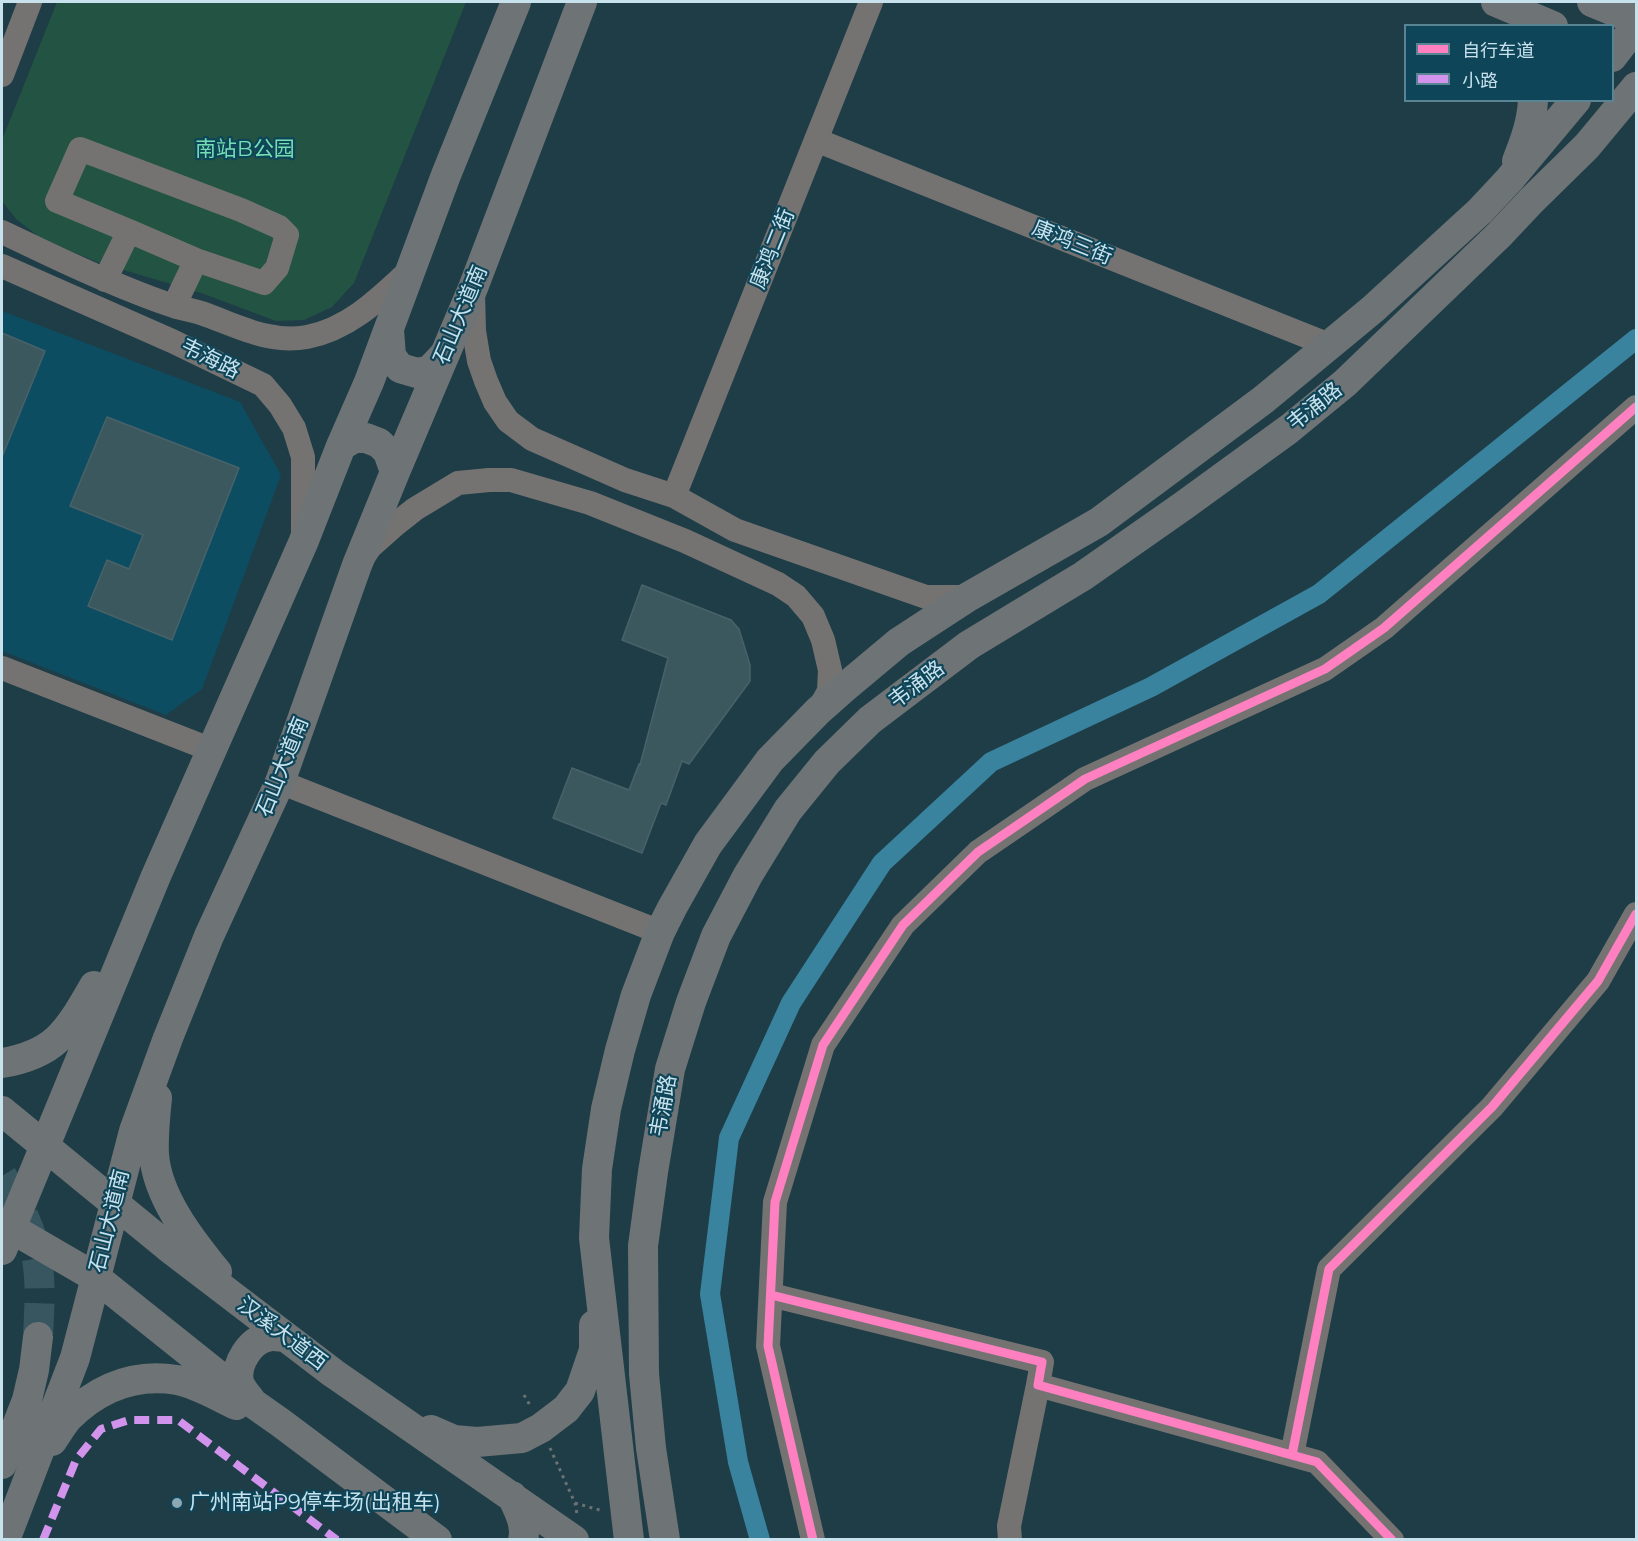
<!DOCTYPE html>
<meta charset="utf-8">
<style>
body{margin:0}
#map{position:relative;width:1638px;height:1541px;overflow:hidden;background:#1f3d47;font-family:Montserrat,"Noto Sans SC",sans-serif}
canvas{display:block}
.frame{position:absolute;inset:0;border:3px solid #c8e2ed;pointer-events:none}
.legend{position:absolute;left:1404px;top:24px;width:210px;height:78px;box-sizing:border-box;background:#0e4558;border:2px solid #588494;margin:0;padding:8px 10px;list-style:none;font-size:18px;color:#c8e2ed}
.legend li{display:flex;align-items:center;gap:12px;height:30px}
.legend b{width:30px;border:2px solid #588494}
</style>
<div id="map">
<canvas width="1638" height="1541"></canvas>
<div class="frame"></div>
<ul class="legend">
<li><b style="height:8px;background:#ff80c0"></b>自行车道</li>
<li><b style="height:8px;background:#d193ec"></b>小路</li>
</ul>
</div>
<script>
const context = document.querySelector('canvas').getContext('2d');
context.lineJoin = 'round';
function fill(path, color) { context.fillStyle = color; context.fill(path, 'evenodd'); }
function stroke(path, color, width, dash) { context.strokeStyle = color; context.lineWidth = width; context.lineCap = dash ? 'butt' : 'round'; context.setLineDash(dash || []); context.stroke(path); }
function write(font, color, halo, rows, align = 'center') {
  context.font = font + ' Montserrat,"Noto Sans SC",sans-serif'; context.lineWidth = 4.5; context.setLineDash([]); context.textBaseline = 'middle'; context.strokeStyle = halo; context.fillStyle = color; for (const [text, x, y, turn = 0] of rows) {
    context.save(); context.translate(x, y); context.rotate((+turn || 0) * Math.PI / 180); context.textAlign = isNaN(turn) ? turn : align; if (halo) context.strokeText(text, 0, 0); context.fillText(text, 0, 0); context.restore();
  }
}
fill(new Path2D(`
 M2,311L240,402L281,475L202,689L166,715L2,651Z`), '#0d4d62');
fill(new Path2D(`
 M57,2H466L354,283L332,307L304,320L276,321L204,294L97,262L42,239L16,219L2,201V140Z`), '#225343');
stroke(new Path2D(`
 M760,1540L738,1462L710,1294L729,1138L791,1003L882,863L991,762L1151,687L1319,594L1636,339`), '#39839e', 20);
const building = new Path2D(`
 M2,333L45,351L2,457Z
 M107,417L239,468L172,640L88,606L107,560L129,569L143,535L70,506Z
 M642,585L731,620L739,629L750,665V681L689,764L682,761L666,805L661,803L642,853L553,818L572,768L629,790L639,764L640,765L668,658L622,640Z`);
fill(building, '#3c585f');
stroke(building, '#496269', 1.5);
stroke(new Path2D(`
 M2,1176C19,1203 34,1234 38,1266C41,1289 39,1313 38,1337`), '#385660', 30, [30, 15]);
stroke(new Path2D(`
 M524,1395L531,1407
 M550,1448L575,1503L577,1514
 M575,1503L603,1511`), '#6b7173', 3, [3, 4.5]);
stroke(new Path2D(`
 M2,75L30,2
 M816,140L1329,345
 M129,231L196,260
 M2,232C36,248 70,265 106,280C128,289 151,299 174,306C183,309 192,310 201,313C236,325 268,344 307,337C349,329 379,299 409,271
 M2,266L172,341L263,385L280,405L294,428L303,457V534
 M105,280L129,231L57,201L80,149L241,210L279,227L287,235L277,268L264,283L196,260L174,306
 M473,292L474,331L479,361L486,381L495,402L508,421L532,439L625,480L674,496L735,530L926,597H968
 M674,496L871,2
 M364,556L370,547L396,524L415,509L458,483L489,480H511L590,503L685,541L778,584L796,596L813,616L823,640L830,670L829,691L819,709
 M2,668L212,750
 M280,782L660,932
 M771,1295L1042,1362L1038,1385L1317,1462L1392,1540
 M1292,1455L1329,1269L1492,1107L1598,981L1636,914
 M813,1540L768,1346L775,1202L823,1045L903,925L978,852L1085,779L1325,669L1384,628L1636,407
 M1010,1540L1009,1526L1038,1385`), '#757372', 24);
stroke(new Path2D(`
 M1496,2L1553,26
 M1592,2L1636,20
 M1612,57L1636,26
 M1517,161C1525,141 1532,122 1533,100
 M389,330L391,356L400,368L417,373L430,370L444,355
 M341,446L354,438H366L379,443L388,452L395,472
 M2,1063C56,1054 68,1031 94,986
 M157,1098C155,1117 153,1136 154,1154C157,1197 191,1240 217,1272
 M2,1111L168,1247L333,1373L574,1540
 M2,1223L95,1277L254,1404L281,1423L437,1540
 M2,1250L156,876L303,543L341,446L369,382L446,175L516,2
 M252,1402C248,1396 241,1389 239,1382C235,1364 250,1341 267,1337C273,1335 280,1337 286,1337
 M431,1430L454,1440L477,1442L522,1438L541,1428L566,1409L580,1391L594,1350V1325
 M52,1441C57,1434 62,1425 68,1418C98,1388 134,1373 177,1380C198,1384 217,1396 236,1405
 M2,1464L27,1400L34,1370L38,1337
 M512,1496C518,1509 527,1525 523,1540
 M5,1540L75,1358L134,1131L168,1038L209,936L280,782L357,565L395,472L473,288L582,2
 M629,1540L594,1238L597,1169L606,1109L620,1050L636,995L660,932L672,908L708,844L770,760L818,711L844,688L899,642L968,597L1099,522L1263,400L1373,309L1480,211L1509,180L1576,100
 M665,1540L651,1448L644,1374L643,1246L653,1172L670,1069L691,1002L716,936L748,875L788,810L827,762L870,720L969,645L1083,576L1183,506L1289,429L1345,383L1499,235L1531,201L1587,146L1636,87`), '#6e7375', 30);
stroke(new Path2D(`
 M43,1540L76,1460L101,1429L129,1420H178L337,1540`), '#d193ec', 8, [15, 8]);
stroke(new Path2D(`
 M771,1295L1042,1362L1038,1385L1317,1462L1392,1540
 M1292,1455L1329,1269L1492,1107L1598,981L1636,914
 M813,1540L768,1346L775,1202L823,1045L903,925L978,852L1085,779L1325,669L1384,628L1636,407`), '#ff80c0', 9);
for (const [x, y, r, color] of [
 [177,1503,6,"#8da8b3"]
]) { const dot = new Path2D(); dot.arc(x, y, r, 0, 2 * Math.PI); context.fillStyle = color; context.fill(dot); stroke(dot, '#0e4558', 2); }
write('21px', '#74deb2', '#0e4558', [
 ["南站B公园",245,150]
]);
write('21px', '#c8e2ed', '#0e4558', [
 ["康鸿三街",1072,243,22],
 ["康鸿二街",773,249,-68],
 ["石山大道南",461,315,-67],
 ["韦海路",210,359,26],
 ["韦涌路",1315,407,-39],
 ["韦涌路",917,685,-37],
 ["石山大道南",283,767,-68],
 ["韦涌路",664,1106,-80],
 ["石山大道南",110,1221,-76],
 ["汉溪大道西",282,1334,37]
]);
write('21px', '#c8e2ed', '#0e4558', [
 ["广州南站P9停车场(出租车)",189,1503]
], 'left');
</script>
